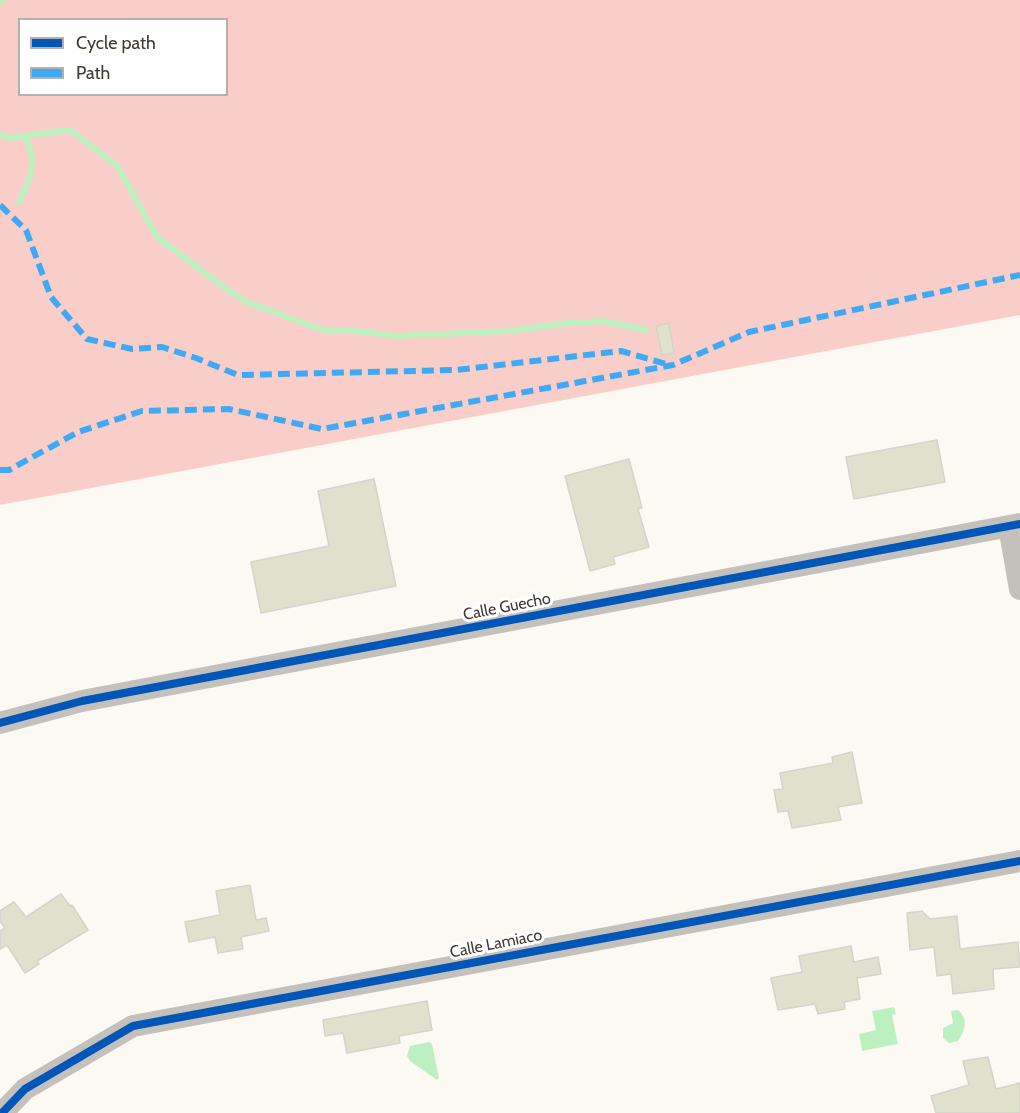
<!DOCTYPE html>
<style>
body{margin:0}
#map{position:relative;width:1020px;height:1113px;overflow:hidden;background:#fcf9f2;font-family:Cabin,sans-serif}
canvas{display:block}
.legend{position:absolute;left:18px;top:18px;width:210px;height:78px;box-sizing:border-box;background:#fff;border:2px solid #b3b1ac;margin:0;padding:8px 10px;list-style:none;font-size:18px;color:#403b30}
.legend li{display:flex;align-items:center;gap:12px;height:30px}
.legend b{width:30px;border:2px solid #b3b1ac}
</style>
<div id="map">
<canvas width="1020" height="1113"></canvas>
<ul class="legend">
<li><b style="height:8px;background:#0057b8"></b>Cycle path</li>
<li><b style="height:8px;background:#3fa9f5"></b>Path</li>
</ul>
</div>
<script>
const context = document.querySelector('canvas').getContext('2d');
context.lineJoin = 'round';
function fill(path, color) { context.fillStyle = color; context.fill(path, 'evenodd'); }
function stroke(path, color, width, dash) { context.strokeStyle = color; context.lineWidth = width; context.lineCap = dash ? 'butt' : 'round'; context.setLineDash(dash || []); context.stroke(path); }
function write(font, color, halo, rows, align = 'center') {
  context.font = font + ' Cabin,sans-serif'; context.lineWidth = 6; context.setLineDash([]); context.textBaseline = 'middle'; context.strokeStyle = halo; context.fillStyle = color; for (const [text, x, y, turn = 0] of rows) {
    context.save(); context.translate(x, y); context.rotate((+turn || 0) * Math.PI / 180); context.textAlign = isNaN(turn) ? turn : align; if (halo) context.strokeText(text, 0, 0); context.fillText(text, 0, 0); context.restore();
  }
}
fill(new Path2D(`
 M0,0H1020V315L0,505ZM20,20H226V94H20Z`), '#facec8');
fill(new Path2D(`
 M894,1007L896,1014L892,1015L898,1044L862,1051L859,1034L876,1030L872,1011Z
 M958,1010C969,1019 965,1031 958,1041L949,1043L943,1038V1028L953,1023L951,1011Z
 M429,1042L432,1044L439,1078L437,1080L410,1061L407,1056L410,1046Z`), '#bdf0c1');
stroke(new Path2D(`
 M0,3L2,0
 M0,134L9,138L71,130L118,167L157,237L222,286L247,302L301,322L326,331H356L397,336L510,331L568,323L604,321L646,330
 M19,202C31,178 38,161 25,136`), '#bdf0c1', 6);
const building = new Path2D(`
 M669,323L674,353L662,355L656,326Z
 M937,440L945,482L854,499L846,457Z
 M629,459L642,508L638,509L649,547L613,557L615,564L590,571L565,476Z
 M374,479L396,586L261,613L251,562L329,546L318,491Z
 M852,752L862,803L838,807L841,820L792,828L788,811L778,812L774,790L783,789L780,773L833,763L832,757Z
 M250,885L256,920L266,918L269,931L241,937L243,949L218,953L215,937L189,942L185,922L220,915L216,891Z
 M61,894L70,906L72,905L88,930L37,961L39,964L25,973L7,945L0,949V931L5,928L0,921V911L14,902L26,917Z
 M922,911L930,919L957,916L960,949L1018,942L1020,967L993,969L994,989L953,994L951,974L937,976L934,947L910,950L907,913Z
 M851,946L854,962L878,957L881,974L857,978L860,999L844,1002L845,1009L818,1014L815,1004L778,1010L771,978L802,972L799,956Z
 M427,1001L432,1030L399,1036L400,1043L347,1053L343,1033L325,1036L323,1020Z
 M988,1057L996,1089L1020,1083V1113H936L931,1096L969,1085L963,1061Z`);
fill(building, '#dfe1cd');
stroke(building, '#d4d4cc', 1.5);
stroke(new Path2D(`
 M1009,526L1020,589
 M0,723L82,701L1020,524
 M2,1113L25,1089L133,1026L1020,861`), '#c4c0bc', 22);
stroke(new Path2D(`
 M0,205L26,230L51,297L87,339L132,349L162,347L196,358L238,375L456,370L621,351L670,365
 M0,470H9L78,432L142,411L229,409L322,429L673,365L749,332L1020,275`), '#3fa9f5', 6, [12, 6]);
stroke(new Path2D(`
 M0,723L82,701L1020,524
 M2,1113L25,1089L133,1026L1020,861`), '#0057b8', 8);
write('16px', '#403b30', '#fff', [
 ["Calle Guecho",507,607,-11],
 ["Calle Lamiaco",496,944,-11]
]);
</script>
